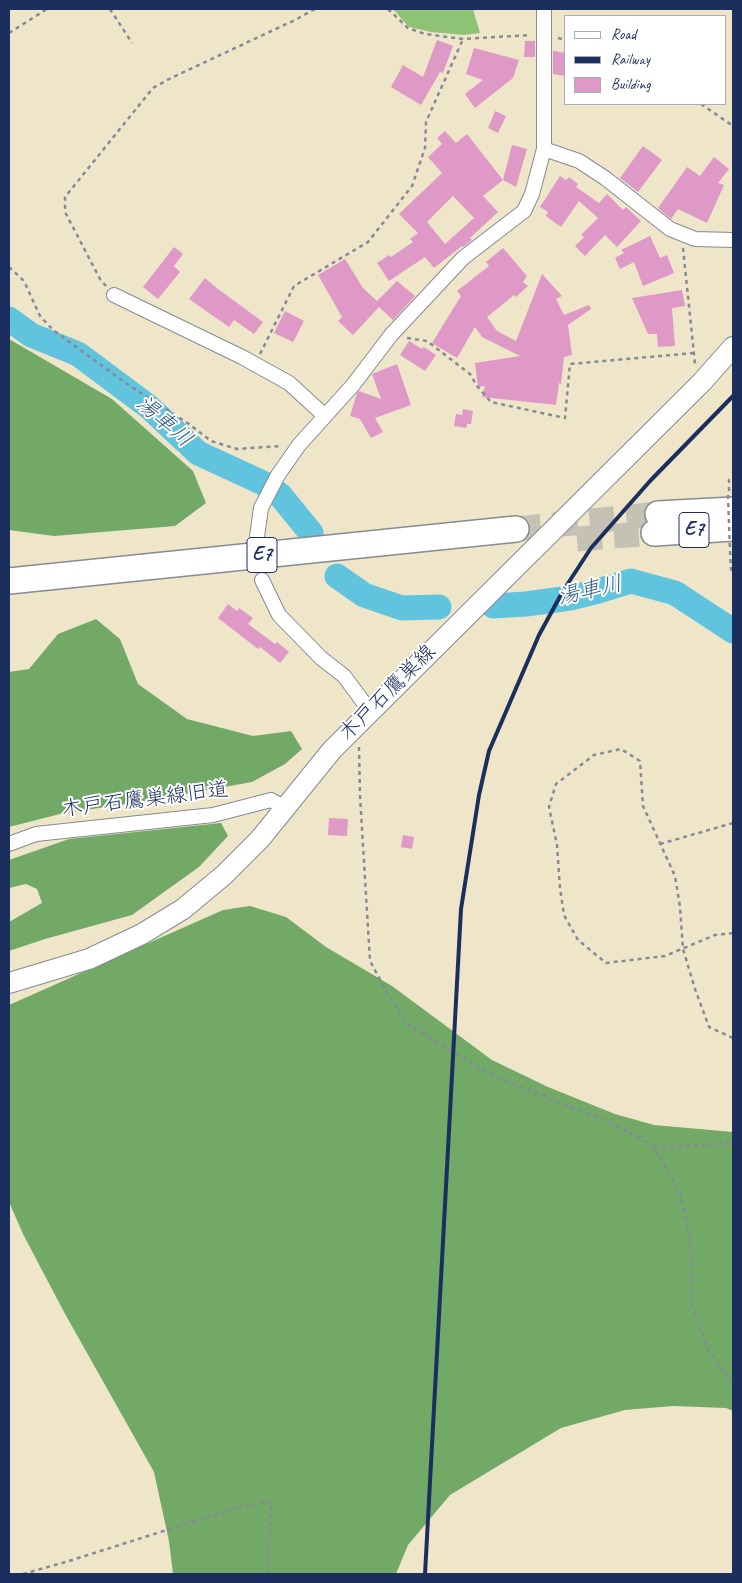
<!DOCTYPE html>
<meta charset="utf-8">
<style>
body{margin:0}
#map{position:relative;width:742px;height:1583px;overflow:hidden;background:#efe6ca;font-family:Caveat,sans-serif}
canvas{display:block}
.frame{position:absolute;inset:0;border:10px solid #1b2f5e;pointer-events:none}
.legend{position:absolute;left:564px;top:15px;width:162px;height:90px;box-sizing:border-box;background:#fff;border:1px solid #a4acbf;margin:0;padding:6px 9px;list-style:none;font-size:15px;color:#1b2f5e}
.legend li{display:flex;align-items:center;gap:10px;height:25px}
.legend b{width:25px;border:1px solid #a4acbf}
</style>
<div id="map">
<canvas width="742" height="1583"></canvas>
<div class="frame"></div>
<ul class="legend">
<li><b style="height:6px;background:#fff"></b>Road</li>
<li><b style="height:6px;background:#1b2f5e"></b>Railway</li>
<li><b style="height:14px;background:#de99c6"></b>Building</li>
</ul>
</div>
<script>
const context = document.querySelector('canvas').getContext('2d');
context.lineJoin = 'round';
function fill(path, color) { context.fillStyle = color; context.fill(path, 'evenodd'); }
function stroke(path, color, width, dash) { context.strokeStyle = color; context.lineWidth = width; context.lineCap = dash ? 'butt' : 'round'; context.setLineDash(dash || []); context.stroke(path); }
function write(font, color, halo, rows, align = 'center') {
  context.font = font + ' Caveat,"Klee One",sans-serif'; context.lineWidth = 4; context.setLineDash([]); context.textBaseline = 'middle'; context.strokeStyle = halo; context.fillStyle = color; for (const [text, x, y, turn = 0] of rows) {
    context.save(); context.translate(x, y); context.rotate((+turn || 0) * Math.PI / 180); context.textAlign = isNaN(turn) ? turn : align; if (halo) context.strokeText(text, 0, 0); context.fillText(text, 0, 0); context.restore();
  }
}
fill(new Path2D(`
 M393,9H473L480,33L464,35L431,32L409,27Z`), '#8ec376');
fill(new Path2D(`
 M9,339L112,399L193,471L206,503L175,526L54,536L9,530Z
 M96,619L120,639L138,684L187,719L253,736L291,731L302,749L285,764L252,782L157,799L60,814L9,827V672L29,669L58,634Z
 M221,823L228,836L199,867L132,915L45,939L9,951V922L42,903L37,889L26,884L9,888V860L69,839Z
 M250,906L286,917L326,947L392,986L492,1060L548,1087L615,1114L654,1125L733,1132V1411L726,1408L673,1406L625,1410L561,1428L450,1495L408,1545L396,1574H173L169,1541L154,1472L64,1312L23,1234L9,1202V1005L223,910Z`), '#72a967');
stroke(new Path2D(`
 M9,319L31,335L78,354L149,407L198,453L263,483L280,495L311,533
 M337,576L364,595L402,608L439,607
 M493,606L526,604L570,598L598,591L631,581L675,593L733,631`), '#61c4df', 25);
fill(new Path2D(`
 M437,40L453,46L443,73L440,72L421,105L391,87L403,65L423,77Z
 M525,41H535V57H524Z
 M474,48L519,60L513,78L475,108L465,94L483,80L466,74Z
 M553,51L566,53V76L553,74Z
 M495,111L506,116L498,133L488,128Z
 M445,131L456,143L467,134L503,180L512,145L527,149L516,187L503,180L483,196L498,212L470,238L472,240L463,247L462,246L434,268L425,257L389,281L377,263L389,255L391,257L413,242L410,239L418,233L399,214L442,173L428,157L442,144L437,138ZM453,196L474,218L445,244L427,222Z
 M643,146L662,160L638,192L620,178Z
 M714,157L729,169L718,183L724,185L707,223L678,209L671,219L658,208L687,167L700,176Z
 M560,176L566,180L569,177L578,184L576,187L599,203L607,194L623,210L626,207L641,221L617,247L605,235L585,256L575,246L584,237L581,235L598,218L579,201L561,227L546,216L548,212L540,207Z
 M650,236L660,258L667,255L674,273L643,286L634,262L620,269L615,258L624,253L621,250Z
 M174,247L183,254L174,266L180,272L158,299L143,287Z
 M503,248L527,276L523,282L528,286L516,297L514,295L487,317L497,331L516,341L542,274L562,296L556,299L564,315L589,305L591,309L568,325L572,355L564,357L561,384L559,383L556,405L482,397L485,386L478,387L475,363L520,356L482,337L475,327L457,358L432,343L461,296L457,291L489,266L486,262Z
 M345,259L363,288L377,301L397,281L415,296L393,320L379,307L353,335L338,321L342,317L318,275Z
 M205,278L218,289L263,322L254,334L234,320L229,327L189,299Z
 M682,290L685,306L672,308L675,346L658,347L657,334H648L632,298Z
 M285,311L304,321L293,342L274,333Z
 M409,341L422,349L424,347L436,355L425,371L400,355Z
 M397,364L411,405L375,418L383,432L371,438L360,419L350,416L357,393L359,391L381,399L372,374Z
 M463,409L473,411L471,424H467L466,428L454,426L456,414L462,415Z
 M228,604L237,611L239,608L253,618L248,624L275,644L277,642L289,652L280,663L260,647L258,649L218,618Z
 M329,818L348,819L347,836L328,835Z
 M403,835L414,837L412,849L401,847Z`), '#de99c6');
stroke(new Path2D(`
 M516,529L658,514
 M577,539L654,533`), '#c5c1b4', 25, [25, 12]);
const minor = new Path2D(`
 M544,149L579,161L605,178L670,229L695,239L733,240
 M114,295L242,357L289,383L325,416
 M256,544L261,508L278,475L299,445L353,385L391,335L463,258L524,211L532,194L544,149V9
 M262,580L279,615L321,658L344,676L370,711
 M9,844L36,834L213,815L271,800L285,808`);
const secondary = new Path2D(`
 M9,983L89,959L142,934L183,909L224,875L260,839L332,750L702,382L733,347`);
const motorway = new Path2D(`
 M658,514L733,510
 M654,533L733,528
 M9,581L516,529`);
stroke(minor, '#858a94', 16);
stroke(secondary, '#858a94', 22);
stroke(motorway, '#858a94', 28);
stroke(new Path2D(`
 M110,9L132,43
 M388,9L408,28L425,34L463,39L530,35
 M9,33L47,9
 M558,38L566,40
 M701,104L733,126
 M683,248L695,364
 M9,267L24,281L40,316L53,330L130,386L189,424L211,441L237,449L282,446
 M106,286L100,279L65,212V197L153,88L171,78L295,20L315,9
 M407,338L427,341L470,374L477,386L491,402L565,418L570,364L694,353
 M260,354L294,286L368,242L412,186L425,148L426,122L463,39
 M729,491V480L733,478
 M730,551L731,569L733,573
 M359,747L360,796L370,961L389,996L407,1024L485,1071L511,1083L601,1119L639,1137L654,1148L680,1193L690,1236L693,1307L707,1348L733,1385
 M660,844L733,823
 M733,933L715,935L665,956L606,963L578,940L564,915L560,888L557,845L549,807L556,784L594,755L621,749L640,761L643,806L675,876L680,907L683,949L695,989L709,1027L733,1038
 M654,1148L733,1143
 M23,1574L69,1561L236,1508L271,1501L268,1574`), '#858a94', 2.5, [4, 4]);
stroke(minor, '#fff', 14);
stroke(secondary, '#fff', 20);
stroke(motorway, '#fff', 25);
stroke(new Path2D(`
 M425,1574L461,909L479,795L489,751L539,635L563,591L591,548L650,481L733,396`), '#1b2f5e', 4);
stroke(new Path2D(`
 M728,495L730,551`), '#858a94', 2.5, [4, 4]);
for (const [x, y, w] of [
 [694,530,30],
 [262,555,30]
]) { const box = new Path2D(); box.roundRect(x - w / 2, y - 17.5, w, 35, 4); context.fillStyle = '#fff'; context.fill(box); stroke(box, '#1b2f5e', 1); }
write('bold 20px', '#1b2f5e', null, [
 ["E7",694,530],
 ["E7",262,555]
]);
write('21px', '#1b2f5e', '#fff', [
 ["木戸石鷹巣線",388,693,-45],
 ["木戸石鷹巣線旧道",145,800,-7]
]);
write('italic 22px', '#305c85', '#fff', [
 ["湯車川",164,422,41],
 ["湯車川",590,591,-13]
]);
</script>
